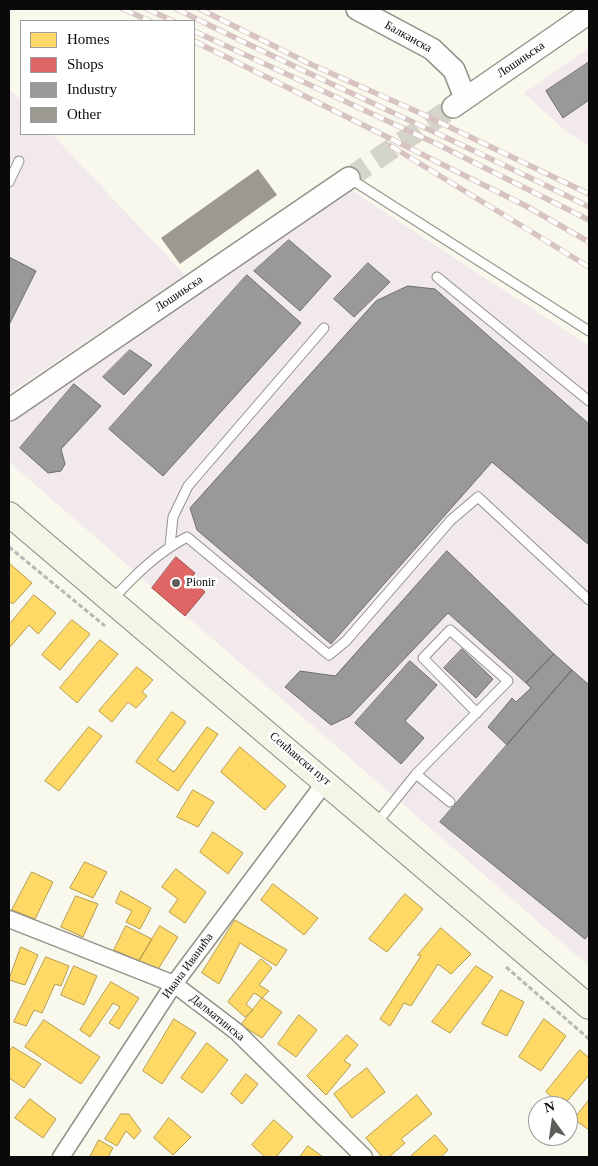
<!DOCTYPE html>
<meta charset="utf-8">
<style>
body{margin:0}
#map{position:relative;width:598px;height:1166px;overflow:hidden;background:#f9f8ed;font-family:"Times New Roman",serif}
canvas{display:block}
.frame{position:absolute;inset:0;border:10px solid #0a0a0a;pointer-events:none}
.legend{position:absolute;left:20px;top:20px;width:175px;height:115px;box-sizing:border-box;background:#fff;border:1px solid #9d9d9d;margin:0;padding:6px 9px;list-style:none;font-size:15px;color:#0a0a0a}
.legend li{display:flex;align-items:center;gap:10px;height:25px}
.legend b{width:25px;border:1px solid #9d9d9d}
.north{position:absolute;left:528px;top:1096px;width:50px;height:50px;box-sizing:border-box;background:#fff;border:1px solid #9d9d9d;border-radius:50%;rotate:346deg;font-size:14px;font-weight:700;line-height:20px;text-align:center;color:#0a0a0a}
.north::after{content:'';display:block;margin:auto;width:18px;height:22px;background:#5e5d59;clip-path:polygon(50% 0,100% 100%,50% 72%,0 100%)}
</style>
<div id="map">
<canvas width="598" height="1166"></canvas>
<div class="frame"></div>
<ul class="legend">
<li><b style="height:14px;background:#ffd966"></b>Homes</li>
<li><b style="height:14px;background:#e06666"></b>Shops</li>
<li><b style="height:14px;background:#999"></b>Industry</li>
<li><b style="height:14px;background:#9c9993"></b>Other</li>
</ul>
<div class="north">N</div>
</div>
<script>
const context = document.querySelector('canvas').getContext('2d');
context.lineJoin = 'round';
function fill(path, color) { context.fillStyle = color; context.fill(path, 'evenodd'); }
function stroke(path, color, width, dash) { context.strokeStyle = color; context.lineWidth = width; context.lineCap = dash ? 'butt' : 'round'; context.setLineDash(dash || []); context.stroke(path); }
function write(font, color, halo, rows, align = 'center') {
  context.font = font + ' "Times New Roman",serif'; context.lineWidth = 5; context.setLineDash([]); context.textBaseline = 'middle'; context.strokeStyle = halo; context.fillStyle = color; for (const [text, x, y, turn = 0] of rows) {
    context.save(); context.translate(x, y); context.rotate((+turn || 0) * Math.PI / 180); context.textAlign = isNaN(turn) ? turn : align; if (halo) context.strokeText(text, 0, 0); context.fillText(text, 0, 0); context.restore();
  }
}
fill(new Path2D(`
 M589,48V146L567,132L524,93Z
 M9,88L21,101V134H52L185,275L9,393Z
 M351,190L589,346V966L9,462V422L120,343Z`), '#f1e9eb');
const homes = new Path2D(`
 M9,563L32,583L13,604L9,601Z
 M34,595L56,613L38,634L29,625L9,648V625Z
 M72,620L90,634L60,670L42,655Z
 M100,640L118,654L77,703L60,688Z
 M137,667L153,680L142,692L147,696L136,708L128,702L112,722L99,711Z
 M172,712L186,722L157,760L174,772L207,727L218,734L178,791L136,762Z
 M89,727L102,736L59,791L45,781Z
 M240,747L286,786L265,810L221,772Z
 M193,790L214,802L198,827L177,817Z
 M213,832L243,853L228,874L200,852Z
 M85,862L107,872L93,898L70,888Z
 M176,869L206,892L185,923L169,912L178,899L162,887Z
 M32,872L53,882L35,919L12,910Z
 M273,884L318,918L304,935L261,900Z
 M121,891L151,908L140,929L126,922L132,911L116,903Z
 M405,894L423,909L387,952L369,939Z
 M76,896L98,904L83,937L61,927Z
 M235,920L287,950L276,966L240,943L219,984L202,973Z
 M126,926L152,939L139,961L114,950Z
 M160,926L178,937L157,971L139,961Z
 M441,928L471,954L451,974L438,964L411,1006L404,1003L390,1026L380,1019L421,956L418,955Z
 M21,947L38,955L25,985L9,980Z
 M46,957L69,966L61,986L55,984L42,1013L34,1010L26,1026L14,1022Z
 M261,959L272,968L259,985L269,991L262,998L254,993L246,1004L253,1010L245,1017L228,1002Z
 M74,966L97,976L84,1005L61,995Z
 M476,966L493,977L450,1033L432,1022Z
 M111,982L139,998L119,1029L109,1023L120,1007L113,1003L90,1037L80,1030Z
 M501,990L524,1002L507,1036L482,1024Z
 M262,998L282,1012L262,1038L241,1025Z
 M299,1015L317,1030L296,1057L278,1044Z
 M174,1019L196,1033L162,1084L143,1071Z
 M544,1019L566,1036L541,1071L519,1057Z
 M44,1020L100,1057L81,1084L25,1047Z
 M347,1035L358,1045L344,1061L351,1065L326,1095L307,1076Z
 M207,1043L228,1060L202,1093L181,1078Z
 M13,1047L41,1064L24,1088L9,1078V1052Z
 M580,1050L589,1058V1075L563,1106L546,1092Z
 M367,1068L385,1092L352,1118L334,1094Z
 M246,1074L258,1084L242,1104L231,1094Z
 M417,1095L432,1114L401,1139L405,1143L389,1157H382L366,1138Z
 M30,1099L56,1119L43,1138L15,1118Z
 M589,1100V1130L574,1119Z
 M121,1114H129L141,1131L134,1139L126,1131L117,1146L105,1139Z
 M169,1118L191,1137L173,1155L154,1138Z
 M274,1120L293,1137L276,1157H265L252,1145Z
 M435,1135L448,1150L441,1157H410Z
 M99,1140L113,1148L108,1157H90Z
 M308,1146L323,1157H300Z`);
fill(homes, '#ffd966');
stroke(homes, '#b69b4a', 1);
const shops = new Path2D(`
 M176,557L195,573L191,579L205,592L185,616L152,588Z`);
fill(shops, '#e06666');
stroke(shops, '#a04a4a', 1);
const industry = new Path2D(`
 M589,62V100L563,118L546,91Z
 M289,240L331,276L300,311L254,271Z
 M9,257L36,271L9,325Z
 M368,263L390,282L354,317L334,299Z
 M247,275L301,323L163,476L109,429Z
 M408,286L435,289L589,424V545L492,462L331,644L197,530L190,508L376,301Z
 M130,350L152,365L124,395L103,377Z
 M74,384L101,406L61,449L65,464L61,471L48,473L20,448Z
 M447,551L554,654L526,683L448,613L350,716L331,725L285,687L300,671L335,676Z
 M462,649L493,679L476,698L444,668Z
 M554,654L572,670L507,745L488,727L512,698L516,702L531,688L526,683Z
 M410,661L437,685L405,721L424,738L401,764L355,723Z
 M572,670L589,685V934L585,939L440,822Z`);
fill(industry, '#999');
stroke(industry, '#6e6e6e', 1);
fill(new Path2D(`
 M258,169L277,195L180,264L161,238Z`), '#9c9993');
stroke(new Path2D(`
 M349,178L453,107`), '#d5d4cb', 21, [21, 11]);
const service = new Path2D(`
 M349,178L589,331
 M9,182L19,161
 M437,277L589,401
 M170,546L173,517L188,486L324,328
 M112,600C134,576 158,552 187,537L329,655L346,641L451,520L478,497L589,600
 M416,774L450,802
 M376,824L416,774L508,681L450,630L423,658L477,713`);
const minor = new Path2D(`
 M9,919L174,984L237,1032L364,1157
 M61,1157L174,984L326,781`);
const tertiary = new Path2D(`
 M357,9L432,49L454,70L465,98
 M453,107L589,13
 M9,410L349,178`);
const secondary = new Path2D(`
 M9,514L589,1007`);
stroke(service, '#92918c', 11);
stroke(minor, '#92918c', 19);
stroke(tertiary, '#92918c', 24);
stroke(secondary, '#888883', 26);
stroke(new Path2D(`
 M9,547L105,626
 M506,967L589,1039`), '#b7b7b5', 3, [5, 2.5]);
stroke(service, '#fefefc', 9);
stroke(minor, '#fefefc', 16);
stroke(tertiary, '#fefefc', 21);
stroke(secondary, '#f4f4e7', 24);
const rail = new Path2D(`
 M123,9L150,21
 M147,9L173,21
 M177,9C313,78 453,138 589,207
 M200,9L308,63L418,112L589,194
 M194,31L439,145L589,220
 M194,41L526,206L589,242
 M391,146L589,267`);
stroke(rail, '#d7c3c1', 5.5);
stroke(rail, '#fff', 4, [11]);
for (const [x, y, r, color] of [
 [176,583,5,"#5e5d59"]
]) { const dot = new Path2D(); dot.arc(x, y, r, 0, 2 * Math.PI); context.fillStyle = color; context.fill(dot); stroke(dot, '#fff', 2); }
write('12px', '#0a0a0a', '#fff', [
 ["Балканска",408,37,29],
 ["Лошињска",521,60,-34],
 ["Лошињска",179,294,-34],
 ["Сенћански пут",300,759,40],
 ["Ивана Иванића",188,966,-54],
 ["Далматинска",217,1018,39]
]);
write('12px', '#0a0a0a', '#fff', [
 ["Pionir",186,583]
], 'left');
</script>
